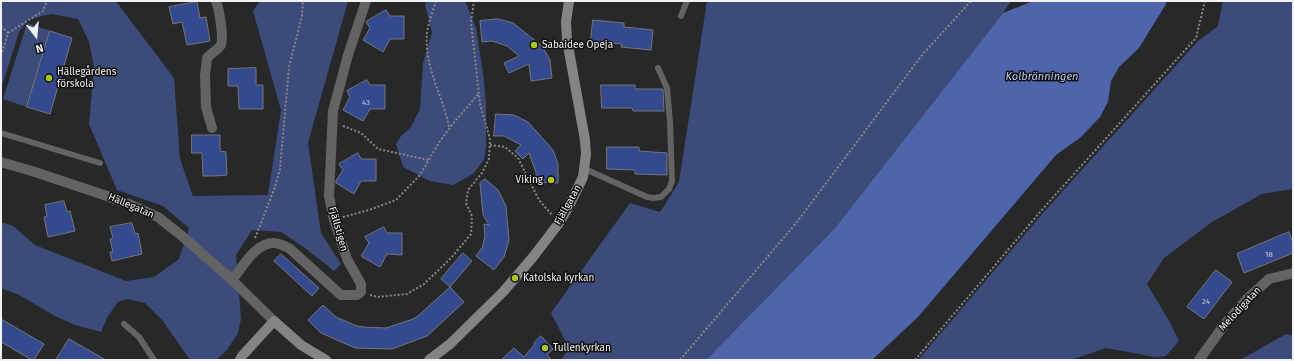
<!DOCTYPE html>
<meta charset="utf-8">
<style>
body{margin:0}
#map{position:relative;width:1294px;height:361px;overflow:hidden;background:#27282a;font-family:"Fira Sans",sans-serif}
canvas{display:block}
.frame{position:absolute;inset:0;border:2px solid #f2f2f4;pointer-events:none}
.north{position:absolute;left:16px;top:16px;width:40px;height:40px;-webkit-text-stroke:3px #101011;paint-order:stroke;rotate:164deg;font-size:11px;font-weight:700;line-height:16px;text-align:center;color:#f2f2f4}
.north::after{content:'';display:block;margin:auto;width:14px;height:18px;background:#f2f2f4;clip-path:polygon(50% 0,100% 100%,50% 72%,0 100%)}
</style>
<div id="map">
<canvas width="1294" height="361"></canvas>
<div class="frame"></div>
<div class="north">N</div>
</div>
<script>
const context = document.querySelector('canvas').getContext('2d');
context.lineJoin = 'round';
function fill(path, color) { context.fillStyle = color; context.fill(path, 'evenodd'); }
function stroke(path, color, width, dash) { context.strokeStyle = color; context.lineWidth = width; context.lineCap = dash ? 'butt' : 'round'; context.setLineDash(dash || []); context.stroke(path); }
function write(font, color, halo, rows, align = 'center') {
  context.font = font + ' "Fira Sans",sans-serif'; context.lineWidth = 3; context.setLineDash([]); context.textBaseline = 'middle'; context.strokeStyle = halo; context.fillStyle = color; for (const [text, x, y, turn = 0] of rows) {
    context.save(); context.translate(x, y); context.rotate((+turn || 0) * Math.PI / 180); context.textAlign = isNaN(turn) ? turn : align; if (halo) context.strokeText(text, 0, 0); context.fillText(text, 0, 0); context.restore();
  }
}
fill(new Path2D(`
 M1,1H115L118,4L174,78L180,159L193,196L268,195L281,110L253,11L260,1H348L308,143L321,233L341,264L334,271L305,248L281,232L252,230L236,255L241,319L238,333L227,350L216,360H190L163,321L145,303L128,299L118,302L108,316L101,332L75,325L55,316L19,295L1,288V222L13,226L35,245L126,281L154,277L179,259L189,228L163,206L117,190L89,124L94,67L89,42L78,19L51,14L38,17L27,21L19,32L1,89Z
 M426,1H465L476,28L484,80L486,105V147L484,160L473,174L453,185L430,181L403,167L396,144L401,136L411,127L420,109L423,63L432,33L425,4Z
 M707,1H1011L1003,13L835,228L706,360H561L569,348L551,313L630,203L660,212L679,182Z
 M1223,1H1293V189L1262,194L1212,222L1164,258L1147,284L1168,319L1179,341L1166,356L1155,357L1106,348L1071,360H918L1043,213L1198,41L1218,26Z
 M27,23L50,31L27,107L3,99Z
 M1286,334L1293,336V360H1240Z`), '#3c4b79');
fill(new Path2D(`
 M1033,1H1166V4L1139,48L1119,67L1111,81L1108,102L1100,117L1081,137L1056,155L918,317L872,360H706L835,228L1003,13Z`), '#4e65ac');
const building = new Path2D(`
 M197,2L200,18L206,17L210,41L187,45L182,22L173,24L169,7Z
 M386,10L390,16H404V39H390L383,52L363,40L370,28L366,22Z
 M498,19L513,23L542,46L550,60L552,78L531,81L529,64L509,73L504,63L519,56L507,46L492,41L482,42L480,21Z
 M593,20L624,23V27L653,30L651,50L621,47L622,44L591,41Z
 M50,31L72,38L50,114L27,107Z
 M256,68V85H263V109H239L238,86H228V69Z
 M367,80L370,85H385V109H370L363,121L343,110L350,97L347,91Z
 M601,85H635V89H663L664,111H633L632,108H602Z
 M496,114L514,115L528,122L553,150L558,164V183L536,182V172L529,153L523,159L515,151L521,145L504,136H494Z
 M192,135H220V151L226,152L227,175L214,176H203L202,153H192Z
 M607,147H639V151L667,153V175L635,174V170L607,169Z
 M358,153L361,159H376V181H361L354,194L336,183V181L343,170L339,164Z
 M485,179L498,190L506,206L509,240L504,257L494,270L476,256L482,248L485,236L484,224L489,225L483,215L480,183Z
 M64,201L67,212L70,211L75,231L48,237L44,217L47,216L45,205Z
 M132,223L135,234L138,233L142,254L112,261L110,252H113L110,239L113,238L110,227Z
 M384,227L387,233H402V255L387,254L380,267L361,256L369,243L365,237Z
 M1289,232L1293,242V253L1244,273L1237,254Z
 M463,253L472,261L450,287L464,302L427,336L392,349L355,348L321,333L308,320L323,305L336,317L357,326L363,327L386,328L413,319L418,316L450,287L441,279Z
 M281,254L319,288L312,296L274,261Z
 M1216,270L1232,282L1204,319L1187,307Z
 M1,319L44,344L34,360H32L1,342Z
 M541,336L553,349L547,355L552,360H501L514,348L524,357L535,344L534,343Z
 M69,339L106,360H56Z`);
fill(building, '#35498e');
stroke(building, '#757679', 1);
stroke(new Path2D(`
 M436,1C433,11 428,23 427,34C424,67 443,96 449,127
 M1,26L8,33
 M1,56L8,33L43,11L47,1
 M343,126L361,133L378,149L429,160
 M490,145L505,147L518,158L539,200L552,215
 M343,217L369,210L396,200L420,175L440,141L455,121L469,105L479,93
 M255,238L275,187L280,169L289,67L302,16L303,1
 M370,295L378,297L407,294L424,284L451,258L471,234L472,216L466,203L468,190L482,173L489,159L490,139L480,104L471,22L474,1
 M680,360L797,222L922,55L971,1
 M915,360L1040,212L1196,38L1205,1`), '#868789', 2, [2, 2]);
stroke(new Path2D(`
 M681,16L687,1
 M1,133L100,163
 M585,169L647,197L653,198L661,197L669,189L672,181L670,122L667,88L658,68
 M124,324L139,337L154,360`), '#626364', 6);
stroke(new Path2D(`
 M212,128L206,107L205,76L207,58C211,53 218,50 221,45C224,37 219,9 216,1
 M1,162L35,172L107,196L129,204L158,217L182,236L232,280L274,321
 M232,280C242,268 256,242 274,243C279,243 284,246 289,248L341,295H357L361,292V284L347,259L334,220L329,196L333,111L348,55L366,1
 M1199,360L1224,325L1247,299L1269,279L1293,273`), '#626364', 10);
stroke(new Path2D(`
 M240,360L242,356L274,321L301,345L326,360
 M429,360L450,344L503,292L533,257L559,223L568,208L583,177L586,154L585,140L567,40L566,22L569,1`), '#838485', 10);
for (const [x, y, r, color] of [
 [534,45,4,"#acc613"],
 [49,78,4,"#acc613"],
 [551,180,4,"#acc613"],
 [515,278,4,"#acc613"],
 [545,348,4,"#acc613"]
]) { const dot = new Path2D(); dot.arc(x, y, r, 0, 2 * Math.PI); context.fillStyle = color; context.fill(dot); stroke(dot, '#101011', 1.5); }
write('8px', '#c3c8da', null, [
 ["43",366,103],
 ["18",1269,255],
 ["24",1206,302]
]);
write('10px', '#f2f2f4', '#101011', [
 ["Sabaidee Opeja",542,45],
 ["Hällegårdens",57,72],
 ["förskola",57,84],
 ["Viking",543,180,"right"],
 ["Katolska kyrkan",523,278],
 ["Tullenkyrkan",553,348]
], 'left');
write('10px', '#f2f2f4', '#101011', [
 ["Fjällgatan",568,205,-61],
 ["Hällegatan",131,206,23],
 ["Fjällstigen",338,229,74],
 ["Melodigatan",1240,309,-47]
]);
write('italic 11px', '#b7c6ee', '#101011', [
 ["Kolbränningen",1042,77]
]);
</script>
